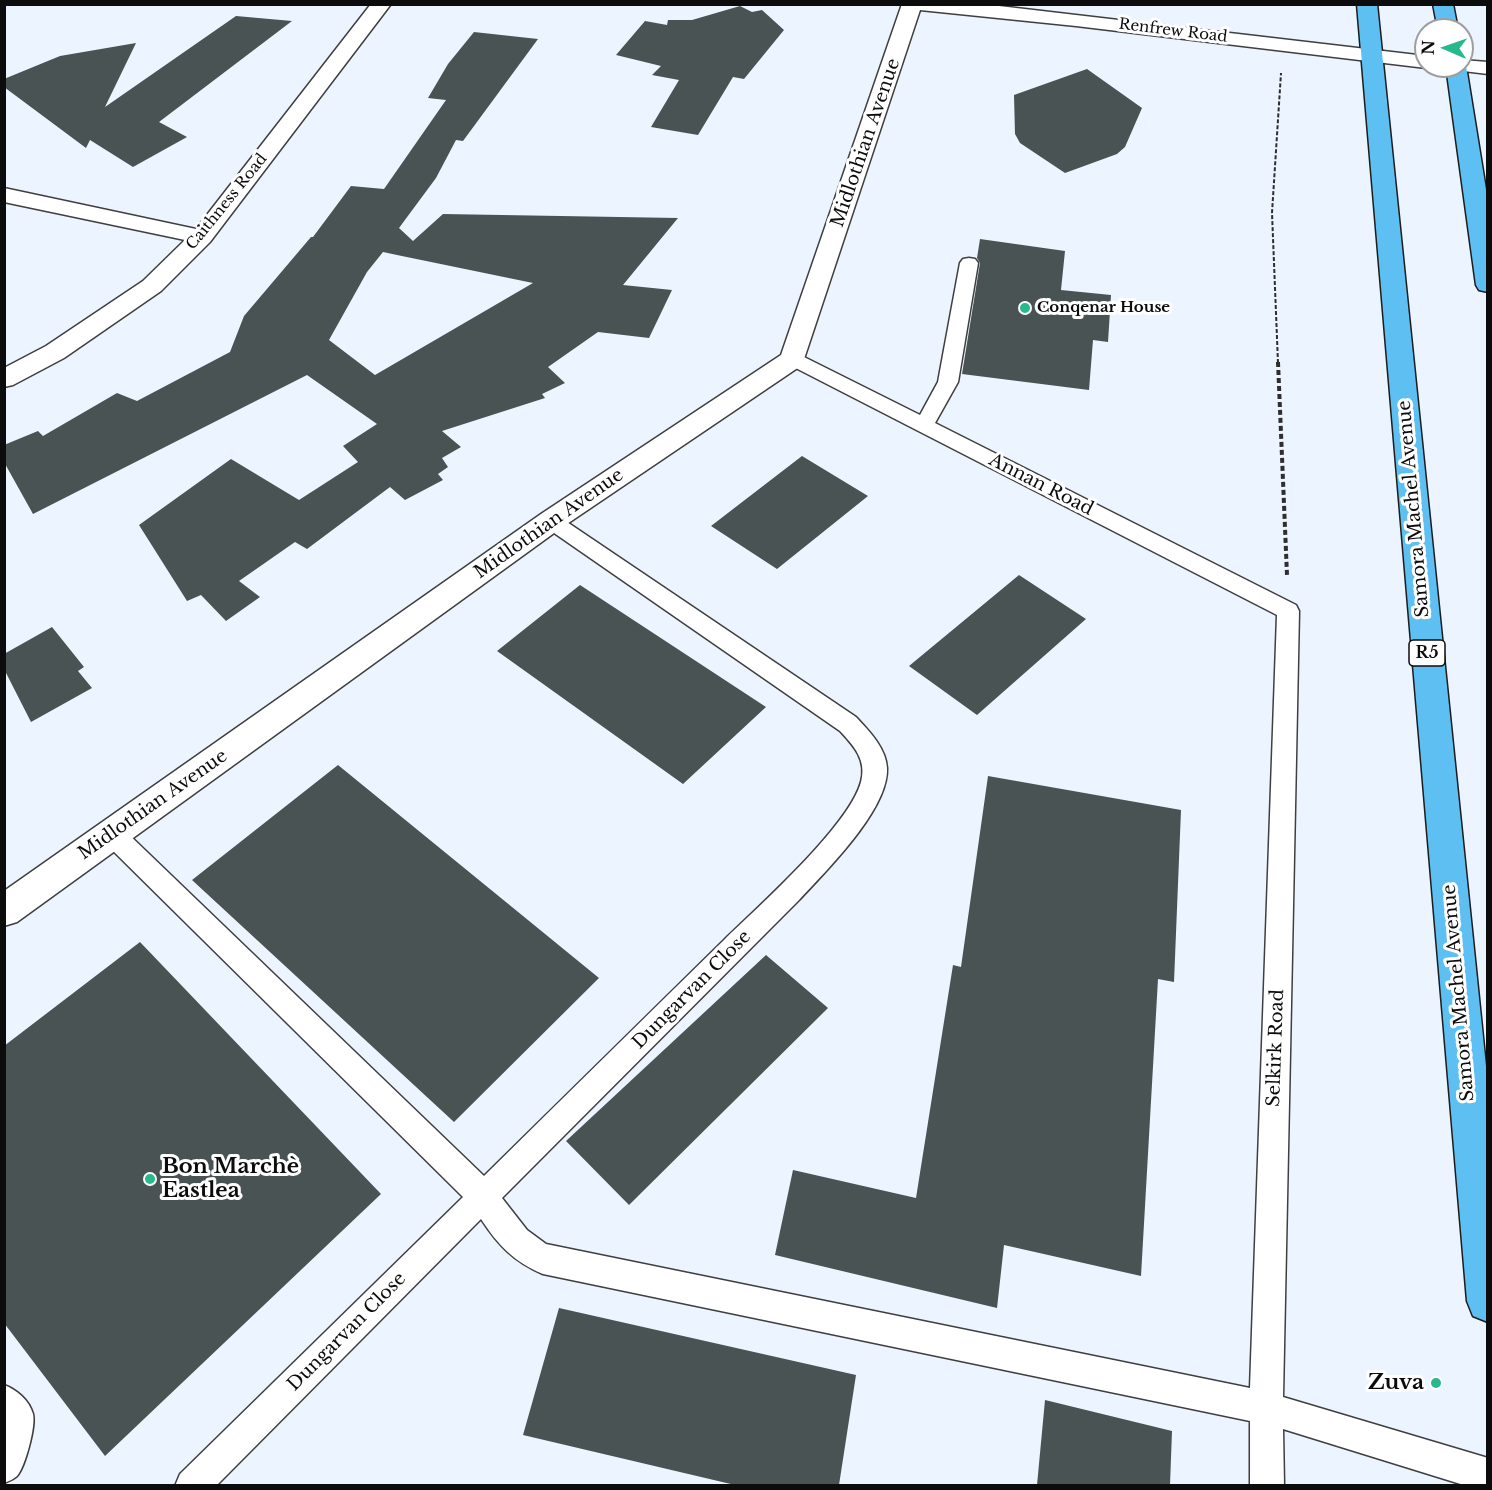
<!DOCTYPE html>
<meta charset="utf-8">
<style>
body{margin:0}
#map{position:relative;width:1492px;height:1490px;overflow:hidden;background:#ecf4ff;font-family:"Libre Baskerville",serif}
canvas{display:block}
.frame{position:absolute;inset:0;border:6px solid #0c0c0c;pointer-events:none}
.north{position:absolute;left:1414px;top:18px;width:60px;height:60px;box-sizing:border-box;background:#fff;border:2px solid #9e9e9e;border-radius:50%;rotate:272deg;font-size:16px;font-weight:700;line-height:24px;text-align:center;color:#0c0c0c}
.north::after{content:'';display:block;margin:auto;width:21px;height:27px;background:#28b88c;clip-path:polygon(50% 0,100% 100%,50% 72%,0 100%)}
</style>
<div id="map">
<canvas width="1492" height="1490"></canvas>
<div class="frame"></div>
<div class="north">N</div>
</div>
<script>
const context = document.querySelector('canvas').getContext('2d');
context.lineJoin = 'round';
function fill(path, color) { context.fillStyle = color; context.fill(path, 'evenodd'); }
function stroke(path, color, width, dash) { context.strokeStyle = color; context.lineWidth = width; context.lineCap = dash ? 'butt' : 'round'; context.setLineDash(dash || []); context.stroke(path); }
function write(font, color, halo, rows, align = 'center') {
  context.font = font + ' "Libre Baskerville",serif'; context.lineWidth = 6; context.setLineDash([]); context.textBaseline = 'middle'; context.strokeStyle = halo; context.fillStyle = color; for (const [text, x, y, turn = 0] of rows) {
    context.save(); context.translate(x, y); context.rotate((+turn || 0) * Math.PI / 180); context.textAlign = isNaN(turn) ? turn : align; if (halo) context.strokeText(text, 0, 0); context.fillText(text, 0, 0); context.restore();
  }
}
fill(new Path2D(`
 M740,6L752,12L762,10L784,30L744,79L733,77L698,135L651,127L679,80L652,75L661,66L616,55L645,21L667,25L668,20H692Z
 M236,16L292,21L159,122L187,137L133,167L90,140L86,148L4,87V79L60,56L136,43L105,107Z
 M474,32L538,39L463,141L456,140L436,178L399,228L413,241L443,214L678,218L623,285L672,290L649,338L598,332L548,367L565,383L542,394L545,398L442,431L461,447L442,458L448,467L438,474L443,480L405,500L390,487L307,549L295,542L239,581L260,597L226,621L201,595L187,601L139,525L231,459L299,500L358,462L343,446L377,424L307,375L33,514L4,462V445L38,431L43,436L117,393L137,401L230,352L244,316L311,237H313L351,186L384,189L446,100L428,98L448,64ZM383,252L397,255L533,283L375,375L329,340L367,272Z
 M1087,69L1142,108L1125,147L1117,154L1065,173L1020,143L1015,134L1014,95Z
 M980,239L1065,251L1061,290L1111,295L1108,342L1093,340L1089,390L962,374L980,263L977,258Z
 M802,456L868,496L777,569L711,526Z
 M1019,575L1086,619L977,715L909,666Z
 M580,585L766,707L683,784L497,651Z
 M52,627L84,667L78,671L92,688L31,722L4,669V654Z
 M338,765L599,978L454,1122L192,880Z
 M988,776L1181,810L1174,982L1158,979L1141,1276L1004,1245L997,1308L775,1255L793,1170L916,1198L953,965L961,967Z
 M140,942L381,1194L105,1456L4,1323V1046Z
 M766,955L828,1008L629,1205L566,1141Z
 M559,1308L856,1375L839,1485H735L523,1435Z
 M1045,1400L1172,1431L1170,1485H1037Z`), '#495354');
const service = new Path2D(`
 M969,258L975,259L978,263L958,382L935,423L1296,605L1299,611L1283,1397L1488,1458V1486H1467L1283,1429L1284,1486H1250V1421L543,1274C514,1262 498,1245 481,1219L216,1486H175L180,1474L463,1197L103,841L99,834L103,827L112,823L121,827L484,1176C564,1097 644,1018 724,940C759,906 849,826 861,782C867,760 854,746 840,731L544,526L540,521L544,516L551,514L558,516L856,717C869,731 886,748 887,768C889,809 826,871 799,900L502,1198L527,1230L546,1244L1250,1388L1277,615L786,363L784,359L786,355H800L920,415L938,382L960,263L963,259Z
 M4,1385C17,1390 29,1400 33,1414C36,1426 25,1467 17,1476C14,1479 9,1481 4,1483Z`);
const minor = new Path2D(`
 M371,4H391L210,242L161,291L64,358L13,385L4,387V368L46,346L143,281L185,240L4,202V188L196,229Z
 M902,4H982L1426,56V66H1434L1426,68L1076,26L920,10L802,365L561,528L17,922L4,926V891L541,514L781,355Z
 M1462,60L1488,62V74L1455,70L1452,66H1462Z`);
const trunk = new Path2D(`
 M1357,4H1377L1488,1086V1322L1473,1316L1467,1301Z
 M1433,4H1453L1458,30H1438Z
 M1462,61L1466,66L1488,202V292L1479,290L1476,285L1446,66H1462Z`);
stroke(service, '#3f3f3f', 3);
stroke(minor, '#3f3f3f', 3);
stroke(trunk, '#1d1d1d', 3);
stroke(new Path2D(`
 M1278,363L1272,213L1281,73`), '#2e2e2e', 2, [4, 2]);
stroke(new Path2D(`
 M1278,362L1287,575`), '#2e2e2e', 4, [5, 3]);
fill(service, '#fff');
fill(minor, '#fff');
fill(trunk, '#5ec0f2');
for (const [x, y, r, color] of [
 [1025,308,6,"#28b88c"],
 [150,1179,6,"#28b88c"],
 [1436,1383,6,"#28b88c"]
]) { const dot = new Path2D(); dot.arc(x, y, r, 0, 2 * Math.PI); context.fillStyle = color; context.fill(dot); stroke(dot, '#fff', 2); }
write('15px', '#0c0c0c', '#fff', [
 ["Renfrew Road",1173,31,7],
 ["Caithness Road",227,202,-51]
]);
write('bold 15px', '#0c0c0c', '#fff', [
 ["Conqenar House",1037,308]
], 'left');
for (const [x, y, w] of [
 [1427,653,36]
]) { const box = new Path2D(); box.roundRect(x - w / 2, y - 13, w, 26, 4.5); context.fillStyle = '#fff'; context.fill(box); stroke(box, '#0c0c0c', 1.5); }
write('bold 16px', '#0c0c0c', null, [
 ["R5",1427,653]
]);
write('18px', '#0c0c0c', '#fff', [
 ["Midlothian Avenue",866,143,-71],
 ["Annan Road",1041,485,27],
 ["Samora Machel Avenue",1414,509,-95],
 ["Midlothian Avenue",549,524,-35],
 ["Midlothian Avenue",153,805,-35],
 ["Dungarvan Close",692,990,-45],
 ["Samora Machel Avenue",1459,993,-95],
 ["Selkirk Road",1276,1048,-88],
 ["Dungarvan Close",347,1332,-45]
]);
write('bold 21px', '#0c0c0c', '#fff', [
 ["Bon Marchè",162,1167],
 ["Eastlea",162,1191],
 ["Zuva",1424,1383,"right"]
], 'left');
</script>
